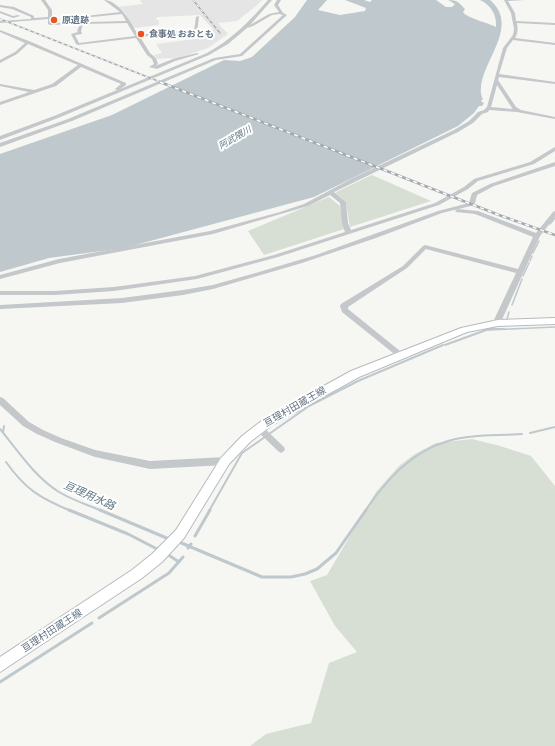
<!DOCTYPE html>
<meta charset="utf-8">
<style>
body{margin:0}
canvas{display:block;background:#f6f6f3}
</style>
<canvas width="555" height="746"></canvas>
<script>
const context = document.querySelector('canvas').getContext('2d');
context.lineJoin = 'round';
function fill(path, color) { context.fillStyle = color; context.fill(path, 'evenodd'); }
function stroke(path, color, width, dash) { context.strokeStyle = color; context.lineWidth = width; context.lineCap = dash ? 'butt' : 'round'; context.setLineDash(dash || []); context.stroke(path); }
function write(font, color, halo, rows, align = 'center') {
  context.font = font + ' "Fira Sans Condensed","Noto Sans JP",sans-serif'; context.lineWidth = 4; context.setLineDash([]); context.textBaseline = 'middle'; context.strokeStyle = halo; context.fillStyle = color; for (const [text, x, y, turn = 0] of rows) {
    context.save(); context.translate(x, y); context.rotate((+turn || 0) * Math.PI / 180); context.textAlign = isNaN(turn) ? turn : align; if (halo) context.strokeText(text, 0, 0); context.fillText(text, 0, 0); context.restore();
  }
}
fill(new Path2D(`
 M140,0H262L256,6L237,21L218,23L228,34L208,48L176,59L168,58L158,59L154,55L162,53L156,44L210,37L206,30L213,29L200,15L157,17L156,20H159V25L133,28L125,13L117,7L143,4Z`), '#e4e5e4');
fill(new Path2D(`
 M372,175L431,201L350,227L346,202L336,193V192Z
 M329,197L340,206L344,229L264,255L248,231Z
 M472,439L500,446L531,456L555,486V746H250L266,734L311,723L329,663L357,652L335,626L310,581L327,575L376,492L399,466L415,454L436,443Z`), '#d7ded4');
fill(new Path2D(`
 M307,0H327L318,10L340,15L365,11L366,8L345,0H364L370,2L372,0H436L446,7H452L455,4L448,0C458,0 459,3 465,9L463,12C466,18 489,23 496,27C497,15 491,5 480,0H490C520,26 483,59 481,88C480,92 482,97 483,100H481L482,102L484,103L482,106H479L474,113L458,126L314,197L124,248L49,258L0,272V154L112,115L224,60L240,61L252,57L295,17Z`), '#bec8cd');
stroke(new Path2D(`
 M550,224L555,218
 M533,253L539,241
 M530,261L532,256
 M523,276L529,263
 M512,305L522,279
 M507,319L509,312
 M488,330L555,327`), '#bec8cd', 1.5);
stroke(new Path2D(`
 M445,345L489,329H504
 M0,429C18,451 35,477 59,492C72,500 88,505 102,511
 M3,433L4,426
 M530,433L555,427
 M269,434L309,406L358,381L443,345
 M6,462C26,490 40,498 71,511
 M209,511L242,453L265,437
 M365,511C386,480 411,452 448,441C471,434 498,436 522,434`), '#bec8cd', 2);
stroke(new Path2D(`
 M69,510L128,534L159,550
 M100,510L169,539
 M195,536L210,510
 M179,542L262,577H291L305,574L317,569L336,553L366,510
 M188,548L191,544
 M167,554L179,562
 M99,618L169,573L183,557
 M0,682L92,623`), '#bec8cd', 3);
const major = new Path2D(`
 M555,318V324L498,326L467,332L359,377L272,425L250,442L229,464L184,538L162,562L142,578L0,672V657L132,570L152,554L176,530L221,458L242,436L264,419L351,371L461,328L498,320Z`);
stroke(major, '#b7bbbf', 2);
fill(new Path2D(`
 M41,0H45L52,10V23L126,21L122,14L62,20L60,19L120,12L104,0C119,0 132,24 138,35L173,31H194L196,17L199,16L197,33H173L140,37L150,53L156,58L158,64L155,66L173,59L197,53L199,54L175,61L157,69L149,67L154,64L152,59L147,55L136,38L78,45L76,44L71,34L78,32L77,31L80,24L50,25L48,24V19L0,23V21L31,19V17L12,9L0,7V5L14,7L34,16V18L48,17V10ZM127,23L135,36L79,43L75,35L82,34L81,31L83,24Z
 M268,0H272L250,25L269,14L279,12L274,5L277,0H281L278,5L283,13L287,15L242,56L216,60L72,121L0,147V143L68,119L214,58L240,54L283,15L279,14L272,15L253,26L247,28L228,44L209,55L58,118L0,140V136L54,116L117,90L115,89L121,84L81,67L56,86L0,105V102L29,92L0,86V84L34,90L52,84L78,65L28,44L17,54L0,63V60L15,52L25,43L0,32V30L29,41L126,83V85L120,89L207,53C231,40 250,21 268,0Z
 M504,0H525L508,1L515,13L516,21L555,23V25L517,23C518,29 518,33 515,38L555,43V45L513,40L507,48L499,74L555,82V84L499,77L498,80L516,107L521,110L555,117V119L517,112L489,110L488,112L482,114L473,123L458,132L334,192L346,202L348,223L351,230L435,203L464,187L474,179L530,162L555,147V151L534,164L478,181L468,189L439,205L278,257L197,279L114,291L55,295H0V291H55L114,287L195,276L274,255L345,232L342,223L340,203L330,195L308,206L213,234L60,263L0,279V275L59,259L210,231L280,212L304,204L353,178L454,130L469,121L478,112L484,110L487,107L503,48L513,35L514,29L511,13ZM497,85L512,108L513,109L491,107Z
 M0,11L13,16L18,15L20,16L13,18L0,13Z
 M555,162V166L494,186L477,195L475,203L471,206L442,213L376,238L302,263L213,289L183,295L122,303L0,309V305L122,298L183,290L213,285L259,272L316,255L438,211L469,203L472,193L490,184Z
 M458,209L478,211L536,233L553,212L555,211V217L540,236L500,324H497L493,322L516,273L426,249L407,268L348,307V309L405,355L401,358L398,357L342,312L340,306L341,304L403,266L423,246L425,245L518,269L533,237L475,214L456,212L455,211Z
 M0,397L3,398L29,422L43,430L61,438L95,450L150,461L225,457L228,458L230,461L228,464L225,465L150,469L95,457L55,442L37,434L23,426L0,405Z
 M259,425L262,426L284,447L285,449L284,451L281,453L278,451L256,430L255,428L256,426Z`), '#c4c8cb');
fill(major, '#fff');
const railFar1 = new Path2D(`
 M193,0L220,33
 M0,19L163,83`);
const rail = new Path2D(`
 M160,82L499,215L555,235`);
stroke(railFar1, '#a4aab0', 1.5);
stroke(rail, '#a4aab0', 2.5);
stroke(railFar1, '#fff', 1, [3]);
stroke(rail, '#fff', 1.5, [4]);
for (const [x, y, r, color] of [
 [54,20,4,"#e95420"],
 [141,34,4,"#e95420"]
]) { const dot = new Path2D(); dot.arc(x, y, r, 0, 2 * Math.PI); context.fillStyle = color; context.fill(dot); stroke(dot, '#fff', 1.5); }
write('bold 9px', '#647585', '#fff', [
 ["原遺跡",62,20],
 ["食事処 おおとも",149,34]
], 'left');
write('italic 9px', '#5f7782', '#fff', [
 ["阿武隈川",235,138,-30]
]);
write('10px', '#647585', '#fff', [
 ["亘理村田蔵王線",295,407,-30],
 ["亘理村田蔵王線",52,631,-33]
]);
write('italic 11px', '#5f7782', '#fff', [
 ["亘理用水路",89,496,24]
]);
</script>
